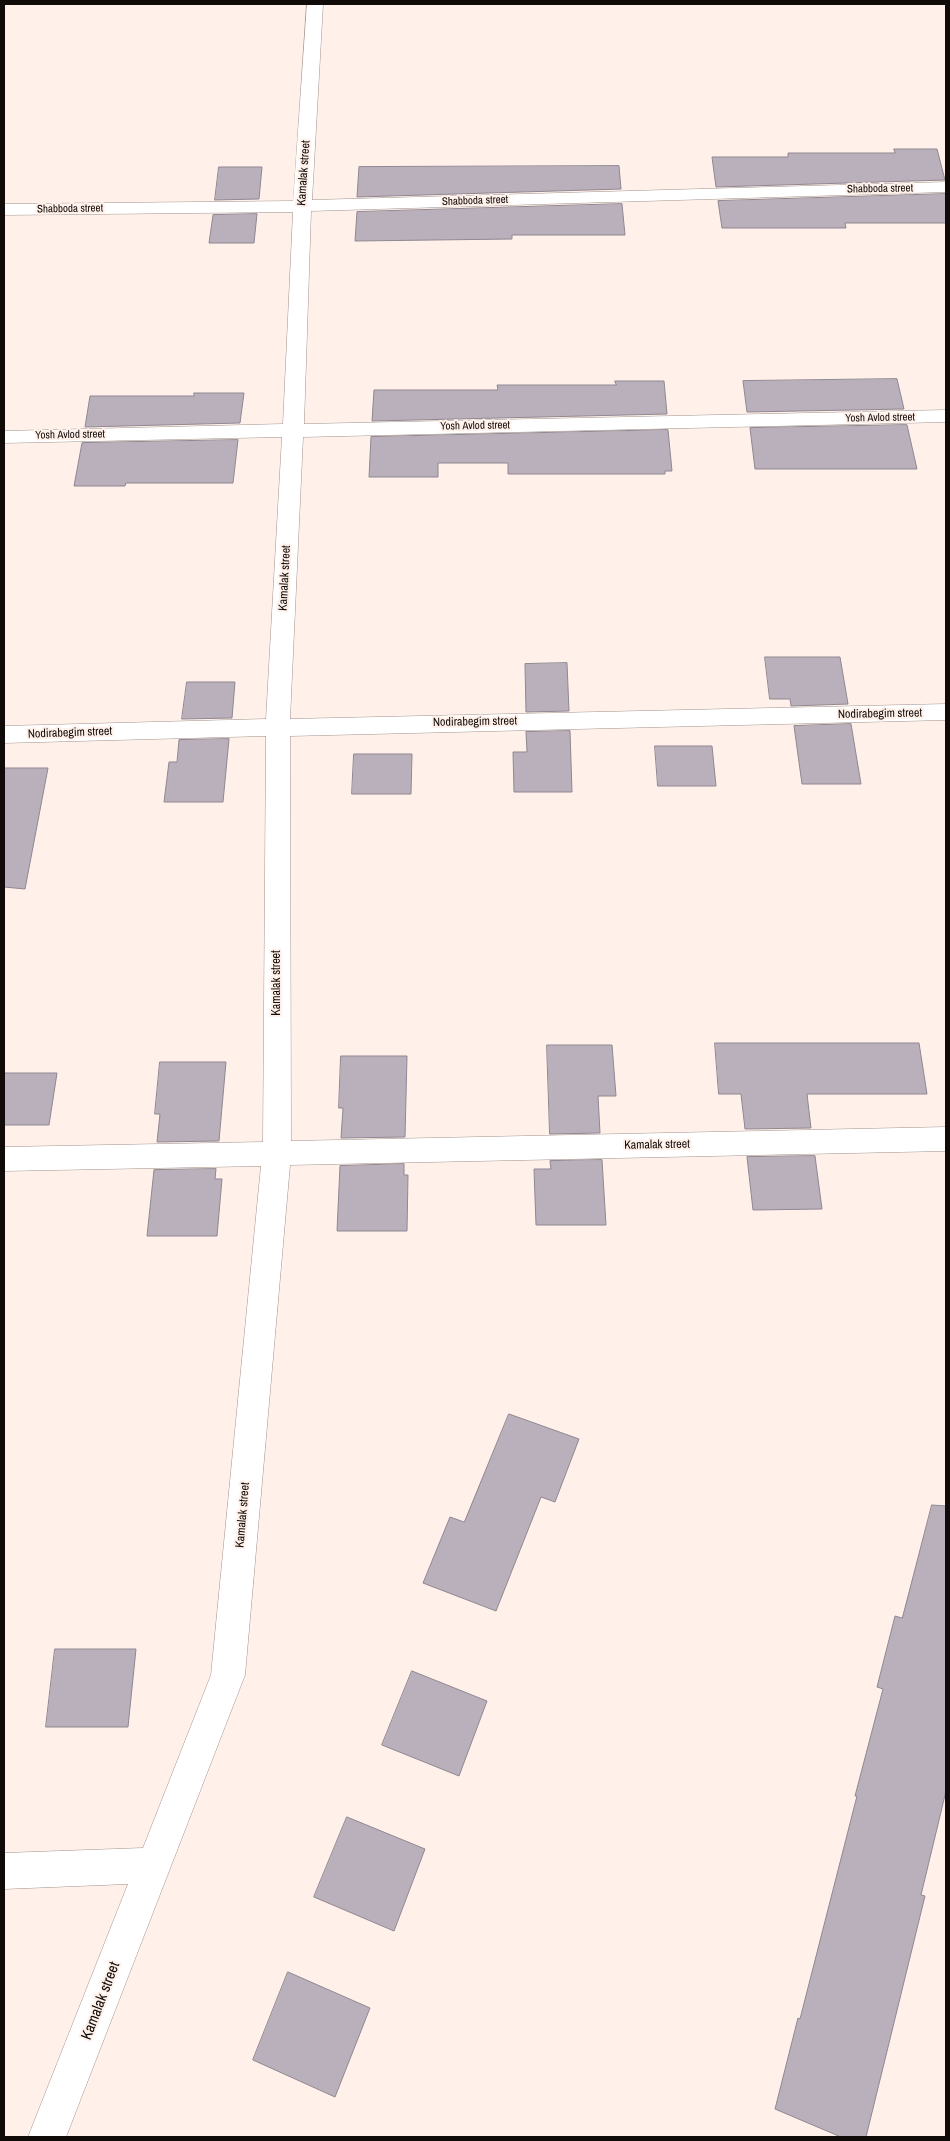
<!DOCTYPE html>
<style>
body{margin:0}
#map{position:relative;width:950px;height:2141px;overflow:hidden;background:#fff0e9;font-family:"Archivo Narrow",sans-serif}
canvas{display:block}
.frame{position:absolute;inset:0;border:5px solid #100b09;pointer-events:none}
</style>
<div id="map">
<canvas width="950" height="2141"></canvas>
<div class="frame"></div>
</div>
<script>
const context = document.querySelector('canvas').getContext('2d');
context.lineJoin = 'round';
function fill(path, color) { context.fillStyle = color; context.fill(path, 'evenodd'); }
function stroke(path, color, width, dash) { context.strokeStyle = color; context.lineWidth = width; context.lineCap = dash ? 'butt' : 'round'; context.setLineDash(dash || []); context.stroke(path); }
function write(font, color, halo, rows, align = 'center') {
  context.font = font + ' "Archivo Narrow",sans-serif'; context.lineWidth = 4; context.setLineDash([]); context.textBaseline = 'middle'; context.strokeStyle = halo; context.fillStyle = color; for (const [text, x, y, turn = 0] of rows) {
    context.save(); context.translate(x, y); context.rotate((+turn || 0) * Math.PI / 180); context.textAlign = isNaN(turn) ? turn : align; if (halo) context.strokeText(text, 0, 0); context.fillText(text, 0, 0); context.restore();
  }
}
const building = new Path2D(`
 M894,149H937L945,180L716,187L712,157H788V153H895Z
 M619,166L621,189L357,197L359,167Z
 M219,167H262L259,199L215,200Z
 M946,194V223H845L846,228H722L718,201Z
 M622,204L625,235H512V239L355,241L357,212Z
 M257,214L254,243H209L213,215Z
 M897,379L904,409L747,412L743,381Z
 M615,381H664L667,414L372,421L374,390H498L497,385H616Z
 M194,393H244L240,423L85,427L90,396H194Z
 M907,425L917,469H755L750,428Z
 M668,430L672,471H665V474H508V463H438V477H369L371,437Z
 M238,440L233,483H126L125,486H74L82,443Z
 M765,657H840L848,704L791,706L790,699H770Z
 M567,663L569,711L526,712L525,664Z
 M187,682H235L232,718L182,719Z
 M851,724L861,784H802L794,726Z
 M570,731L572,792H514L513,752H527L526,732Z
 M229,739L223,802H164L169,762H177L179,740Z
 M655,746H712L716,786H658Z
 M354,754H412L411,794H352Z
 M4,768H48L25,889L4,887Z
 M715,1043H919L927,1094H807L811,1128L745,1129L741,1094H719Z
 M547,1045H612L616,1096H598L600,1133L550,1134Z
 M341,1056H407L405,1137L341,1138L343,1108H339Z
 M160,1062H226L219,1141L157,1142L160,1114H155Z
 M4,1073H57L49,1125H4Z
 M815,1156L822,1209L753,1210L747,1157Z
 M602,1160L606,1225H536L534,1169H551L550,1161Z
 M404,1164V1175H408L407,1231H337L340,1166Z
 M216,1169L215,1179H222L217,1236H147L154,1170Z
 M509,1414L579,1439L555,1502L541,1497L496,1611L423,1583L450,1517L464,1522Z
 M932,1505L946,1506V1791L921,1895L925,1896L866,2137H841L775,2109L798,2018L800,2019L857,1796H855L883,1689L877,1687L895,1616L902,1618Z
 M55,1649H136L128,1727H46Z
 M412,1671L487,1701L459,1776L382,1745Z
 M347,1817L425,1849L394,1931L314,1897Z
 M288,1972L370,2008L335,2097L253,2060Z`);
fill(building, '#b9b0bb');
stroke(building, '#8f8791', 1);
const street = new Path2D(`
 M307,4H323L312,200L946,182V192L311,211L304,424L946,410V422L303,437L290,719L946,704V720L290,736L291,1141L946,1127V1151L290,1165L245,1675L66,2137H28L128,1884L4,1889V1853L143,1848L211,1675L261,1166L4,1171V1147L263,1142L266,736L4,743V726L266,719L282,437L4,443V431L283,424L293,212L4,215V204L293,201Z`);
stroke(street, '#a1938d', 1);
fill(street, '#fff');
write('11px', '#100b09', '#fff0e9', [
 ["Shabboda street",880,189,-1],
 ["Shabboda street",475,201,-2],
 ["Shabboda street",70,209,-1],
 ["Yosh Avlod street",880,418,-1],
 ["Yosh Avlod street",475,426,-1],
 ["Yosh Avlod street",70,435,-1]
]);
write('12px', '#100b09', '#fff0e9', [
 ["Kamalak street",304,173,-86],
 ["Kamalak street",285,578,-87],
 ["Nodirabegim street",880,714,-1],
 ["Nodirabegim street",475,722,-1],
 ["Nodirabegim street",70,733,-2],
 ["Kamalak street",277,983,-90],
 ["Kamalak street",657,1145,-1],
 ["Kamalak street",243,1515,-85]
]);
write('15px', '#100b09', '#fff0e9', [
 ["Kamalak street",101,2001,-69]
]);
</script>
